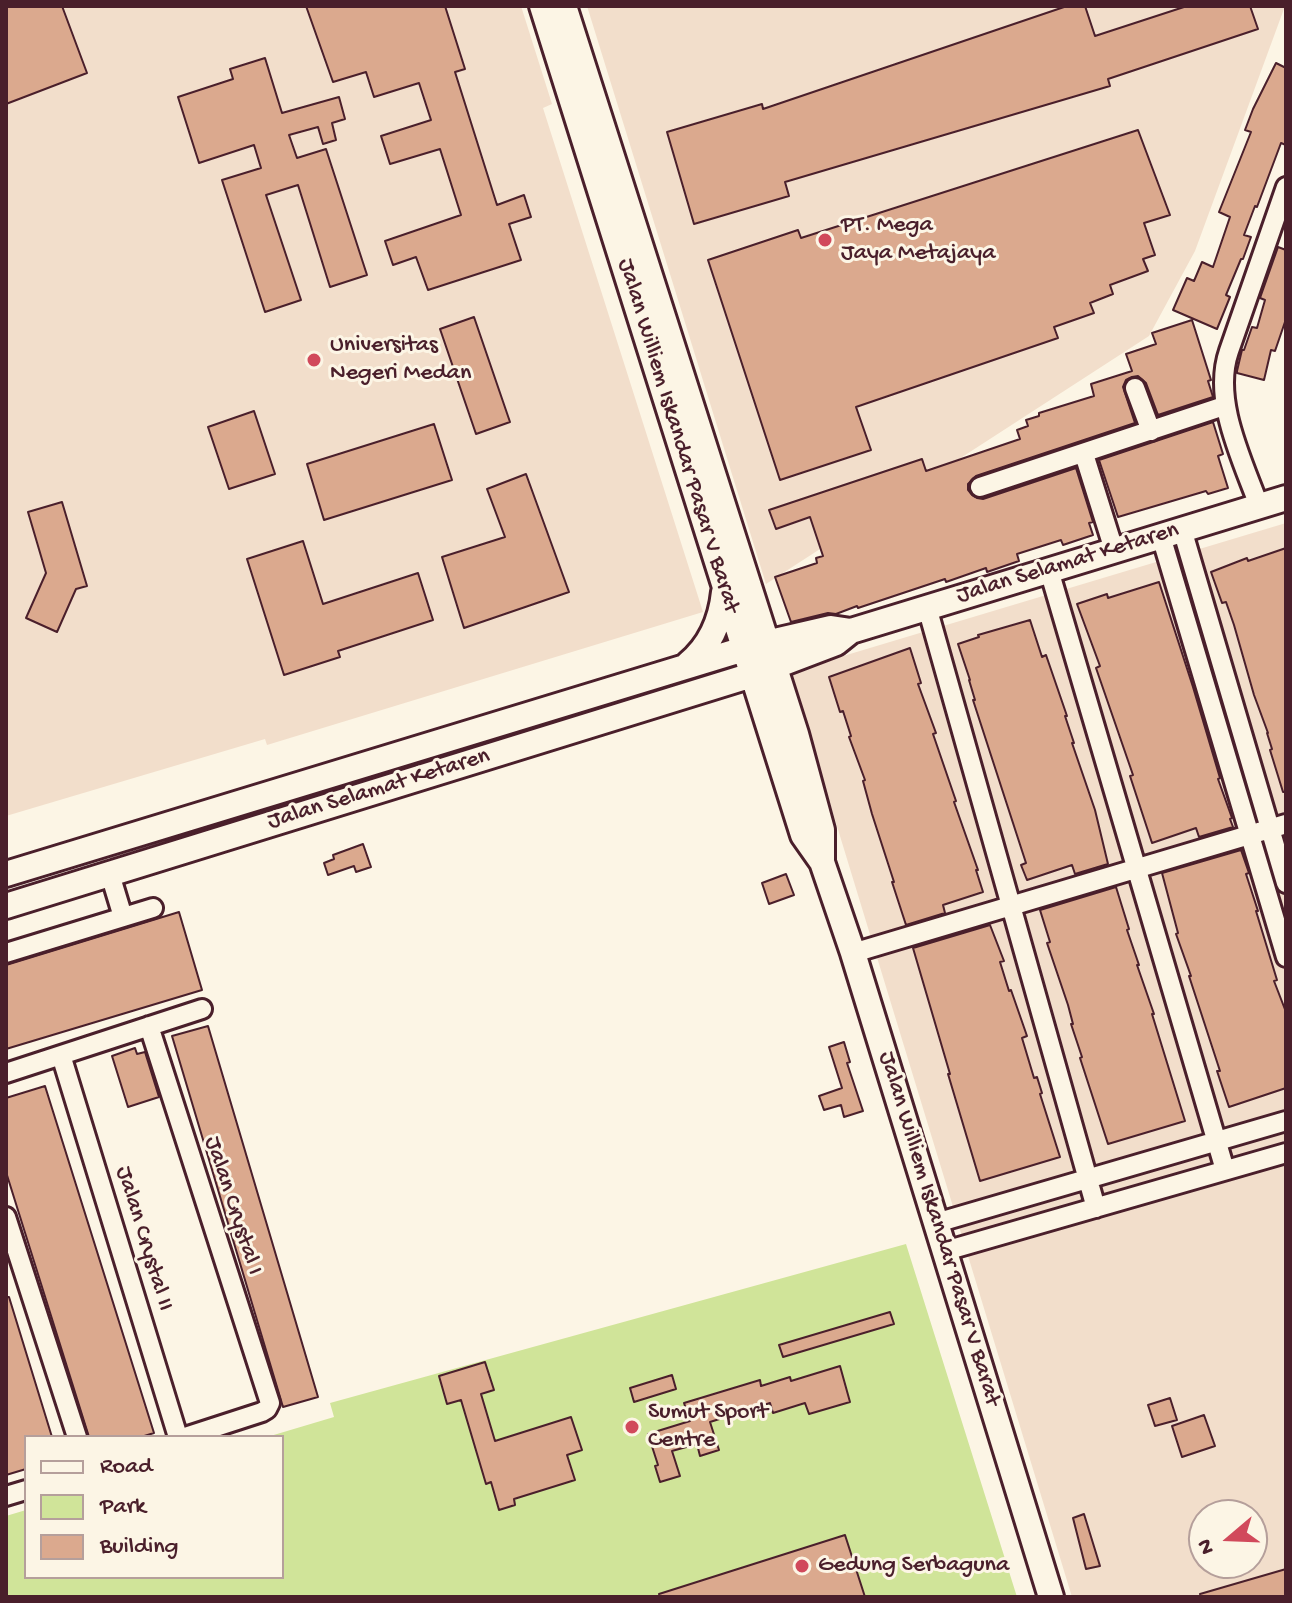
<!DOCTYPE html>
<style>
body{margin:0}
#map{position:relative;width:1292px;height:1603px;overflow:hidden;background:#fcf5e5;font-family:"Gochi Hand",sans-serif}
canvas{display:block}
.frame{position:absolute;inset:0;border:8px solid #4a1f2b;pointer-events:none}
.legend{position:absolute;left:24px;top:1435px;width:260px;height:144px;box-sizing:border-box;background:#fcf5e5;border:2px solid #b59f9b;margin:0;padding:10px 14px;list-style:none;font-size:24px;color:#4a1f2b}
.legend li{display:flex;align-items:center;gap:16px;height:40px}
.legend b{width:40px;border:2px solid #b59f9b}
.north{position:absolute;left:1188px;top:1499px;width:80px;height:80px;box-sizing:border-box;background:#fcf5e5;border:2px solid #b59f9b;border-radius:50%;rotate:251deg;font-size:22px;font-weight:700;line-height:32px;text-align:center;color:#4a1f2b}
.north::after{content:'';display:block;margin:auto;width:28px;height:36px;background:#d1495b;clip-path:polygon(50% 0,100% 100%,50% 72%,0 100%)}
</style>
<div id="map">
<canvas width="1292" height="1603"></canvas>
<div class="frame"></div>
<ul class="legend">
<li><b style="height:10px;background:#fcf5e5"></b>Road</li>
<li><b style="height:22px;background:#d0e499"></b>Park</li>
<li><b style="height:22px;background:#dba98e"></b>Building</li>
</ul>
<div class="north">N</div>
</div>
<script>
const context = document.querySelector('canvas').getContext('2d');
context.lineJoin = 'round';
function fill(path, color) { context.fillStyle = color; context.fill(path, 'evenodd'); }
function stroke(path, color, width, dash) { context.strokeStyle = color; context.lineWidth = width; context.lineCap = dash ? 'butt' : 'round'; context.setLineDash(dash || []); context.stroke(path); }
function write(font, color, halo, rows, align = 'center') {
  context.font = font + ' "Gochi Hand",sans-serif'; context.lineWidth = 6; context.setLineDash([]); context.textBaseline = 'middle'; context.strokeStyle = halo; context.fillStyle = color; for (const [text, x, y, turn = 0] of rows) {
    context.save(); context.translate(x, y); context.rotate((+turn || 0) * Math.PI / 180); context.textAlign = isNaN(turn) ? turn : align; if (halo) context.strokeText(text, 0, 0); context.fillText(text, 0, 0); context.restore();
  }
}
fill(new Path2D(`
 M6,6H521L552,104L543,108L703,612L267,745L265,739L6,816Z
 M587,6H1285L1195,251L1149,336L766,584Z
 M1286,523V1597H1072L790,672ZM1204,1515H1252V1563H1204Z`), '#f2decb');
fill(new Path2D(`
 M906,1244L1017,1597H6V1516L26,1510V1577H282V1437H267L334,1417L330,1403Z`), '#d0e499');
const building = new Path2D(`
 M6,6H62L87,73L6,104Z
 M306,6H445L465,69L455,72L497,205L524,195L531,217L509,224L521,260L428,290L416,257L393,265L385,241L461,215L440,149L390,164L381,136L431,120L419,83L374,97L366,72L333,82Z
 M1067,6H1085L1095,36L1187,6H1250L1258,29L1108,79L1110,86L785,182L789,196L694,224L667,132L762,104L763,109Z
 M265,58L282,113L339,97L345,119L332,123L336,140L323,144L318,127L289,135L297,158L326,149L367,275L330,287L298,185L266,195L301,300L265,312L222,180L261,168L254,145L199,163L178,97L233,79L230,69Z
 M1276,63L1286,68V145L1281,143L1257,207L1255,206L1244,235L1251,237L1243,259H1241L1226,295L1230,297L1217,329L1173,310L1187,278L1194,281L1202,262L1213,267L1230,217L1219,212L1251,132L1245,130L1253,109Z
 M1138,130L1170,215L1144,223L1155,255L1143,259L1148,271L1110,285L1113,294L1090,303L1094,313L1054,327L1058,338L856,407L871,450L780,480L708,260L798,230L801,238Z
 M1278,247L1286,250V319L1275,351L1271,350L1264,380L1237,373V371L1241,354L1242,350H1244L1252,327L1257,328L1265,300L1260,298Z
 M474,317L510,422L476,434L440,329Z
 M1192,320L1211,380L1208,381L1213,397L1158,415L1146,383L1138,376L1132,377L1126,380L1123,387L1135,423L976,476L968,484V490L972,495L977,498L983,499L1076,468L1093,522L1089,523L1093,535L1063,545L1061,540L1017,554L1019,561L987,572L986,568L946,582L945,579L858,608L857,606L836,614L828,613L791,622L775,577L817,563L816,558L823,556L810,517L776,529L769,510L922,459L926,471L1020,439L1017,430L1028,426L1026,420L1039,416V413L1094,396L1091,384L1132,371L1126,354L1156,344L1152,333Z
 M254,411L275,474L229,489L208,427Z
 M1213,422L1223,454L1218,456L1228,488L1208,494L1206,491L1118,517L1099,460Z
 M434,424L452,480L324,520L307,464Z
 M526,474L569,592L464,628L442,557L505,537L487,489Z
 M62,502L87,586L76,589L57,632L26,618L46,573L28,512Z
 M303,541L323,604L418,573L433,620L338,651L340,657L284,675L247,559Z
 M1286,548V792H1283L1270,750L1272,749L1267,733H1268L1254,695L1234,625L1226,602L1222,603L1211,572L1247,558L1248,561Z
 M1159,582L1193,687L1220,778L1218,779L1232,818L1230,819L1233,827L1199,837L1196,828L1152,843L1130,776L1133,775L1096,668L1100,666L1077,604L1107,594L1108,598Z
 M1030,620L1042,657L1046,655L1067,716H1065L1074,743H1072L1095,810L1108,864L1075,874L1072,865L1027,880L1021,865L1026,863L973,700H975L969,680H970L958,644L979,637L978,635Z
 M910,648L921,683L918,684L936,733L933,734L956,801L954,802L978,870H976L983,892L943,905L945,913L906,925L892,882H894L872,814L863,781L865,780L849,737L851,736L843,711L840,712L829,677Z
 M363,844L371,867L356,872L354,866L328,875L324,863L334,859L333,855Z
 M1241,850L1249,873L1246,874L1258,911H1256L1277,980L1274,981L1286,1012V1088L1229,1107L1217,1071H1220L1189,976H1191L1176,934L1178,933L1162,873Z
 M786,874L794,895L769,904L762,883Z
 M1116,887L1129,929L1127,930L1139,965H1137L1154,1014H1152L1185,1121L1108,1144L1080,1058L1082,1057L1071,1024H1073L1068,1005L1047,943L1050,942L1040,910Z
 M179,912L202,990L6,1049V965Z
 M990,925L1004,961L1000,962L1009,991L1011,990L1027,1036L1022,1038L1034,1078L1037,1077L1042,1093L1040,1094L1060,1157L980,1181L948,1074H950L913,948Z
 M208,1026L318,1397L283,1407L172,1036Z
 M844,1042L850,1062L847,1063L863,1111L844,1117L841,1105L824,1110L819,1096L842,1088L829,1047Z
 M135,1048L137,1054L145,1052L159,1097L128,1107L112,1056Z
 M45,1086L154,1433L141,1437H89L6,1172V1098Z
 M6,1297H9L52,1437H26V1469L6,1475Z
 M890,1312L894,1324L783,1357L779,1345Z
 M485,1362L494,1390L481,1394L495,1441L571,1417L582,1450L567,1455L575,1480L514,1499L515,1505L499,1510L491,1482L486,1484L461,1400L447,1404L439,1376Z
 M840,1366L850,1402L809,1414L805,1403L773,1413L770,1403L710,1422L719,1450L700,1456L697,1444L672,1451L680,1476L660,1482L655,1466L658,1465L648,1434L690,1421L684,1403L760,1380L761,1386L790,1377L791,1381Z
 M672,1375L676,1389L634,1402L630,1388Z
 M1170,1398L1177,1420L1155,1426L1148,1405Z
 M1204,1415L1215,1446L1182,1457L1172,1426Z
 M1084,1514L1100,1566L1086,1569L1073,1518Z
 M845,1535L865,1597H660L659,1594Z
 M1286,1569V1597H1201L1200,1594Z`);
fill(building, '#dba98e');
stroke(building, '#4a1f2b', 2);
const minor = new Path2D(`
 M1135,388L1151,431
 M1084,454L1114,550
 M980,487L1224,406
 M1259,506C1242,459 1212,400 1229,351L1286,187
 M1182,529L1286,883
 M1161,536L1286,957
 M1049,570L1225,1170
 M927,607L1096,1208
 M110,874L123,917
 M6,953L153,908
 M853,953L1286,824
 M149,1026L270,1403L267,1409L262,1412L185,1437
 M61,1055L178,1437
 M6,1073L202,1009
 M6,1217L77,1437
 M936,1223L1286,1121
 M945,1251L1286,1153
 M6,1496L26,1490`);
const tertiary = new Path2D(`
 M542,6L803,835L822,862L853,953L1051,1597
 M564,6L796,734L822,830V862
 M766,643L831,628L851,631
 M688,664C711,645 721,621 724,592
 M773,667L836,643L851,631L1286,498
 M6,874L744,649
 M6,906L752,675`);
stroke(minor, '#4a1f2b', 24);
stroke(tertiary, '#4a1f2b', 30);
stroke(minor, '#fcf5e5', 18);
stroke(tertiary, '#fcf5e5', 24);
for (const [x, y, r, color] of [
 [825,240,8,"#d1495b"],
 [314,360,8,"#d1495b"],
 [632,1427,8,"#d1495b"],
 [802,1566,8,"#d1495b"]
]) { const dot = new Path2D(); dot.arc(x, y, r, 0, 2 * Math.PI); context.fillStyle = color; context.fill(dot); stroke(dot, '#fcf5e5', 3); }
write('24px', '#4a1f2b', '#fcf5e5', [
 ["PT. Mega",841,226],
 ["Jaya Metajaya",841,254],
 ["Universitas",330,346],
 ["Negeri Medan",330,374],
 ["Sumut Sport",648,1413],
 ["Centre",648,1441],
 ["Gedung Serbaguna",818,1566]
], 'left');
write('24px', '#4a1f2b', '#fcf5e5', [
 ["Jalan Williem Iskandar Pasar V Barat",677,436,73],
 ["Jalan Selamat Ketaren",1068,564,-17],
 ["Jalan Selamat Ketaren",379,790,-17],
 ["Jalan Crystal I",232,1206,72],
 ["Jalan Williem Iskandar Pasar V Barat",938,1229,73],
 ["Jalan Crystal II",143,1239,73]
]);
</script>
